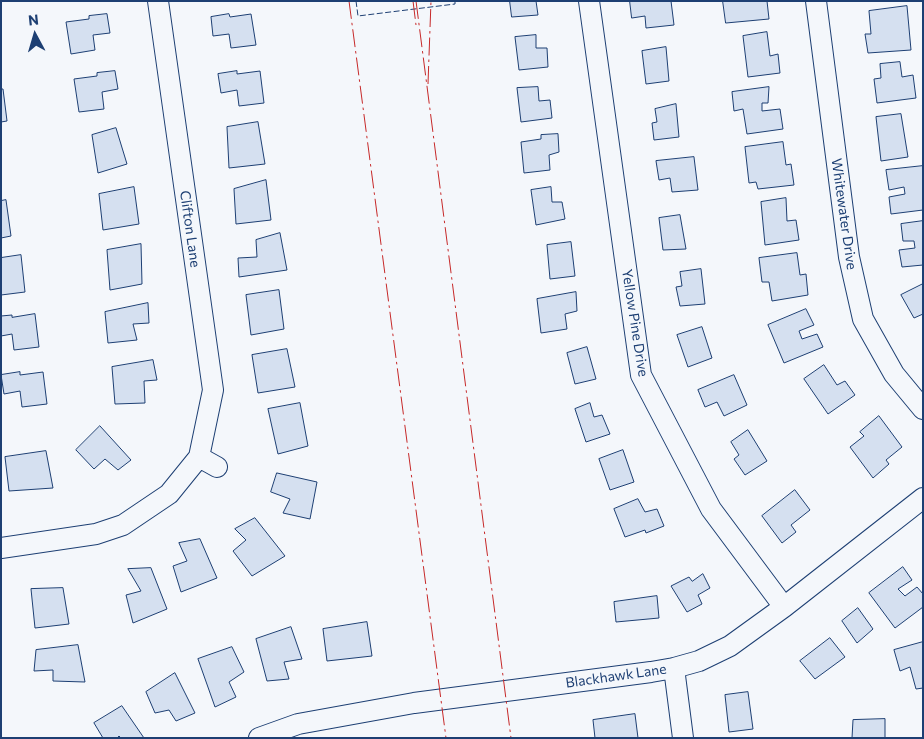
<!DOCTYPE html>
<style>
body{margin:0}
#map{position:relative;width:924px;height:739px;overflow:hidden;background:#f4f7fb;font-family:Commissioner,sans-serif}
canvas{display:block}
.frame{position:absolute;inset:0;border:2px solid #1d3f73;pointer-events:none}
.north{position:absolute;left:10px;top:10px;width:50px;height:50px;-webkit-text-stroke:4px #f4f7fb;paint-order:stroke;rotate:354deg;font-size:14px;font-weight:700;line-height:20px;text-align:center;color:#1d3f73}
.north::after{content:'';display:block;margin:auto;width:18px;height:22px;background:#1d3f73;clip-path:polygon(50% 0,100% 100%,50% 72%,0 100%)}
</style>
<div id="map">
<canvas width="924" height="739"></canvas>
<div class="frame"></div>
<div class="north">N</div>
</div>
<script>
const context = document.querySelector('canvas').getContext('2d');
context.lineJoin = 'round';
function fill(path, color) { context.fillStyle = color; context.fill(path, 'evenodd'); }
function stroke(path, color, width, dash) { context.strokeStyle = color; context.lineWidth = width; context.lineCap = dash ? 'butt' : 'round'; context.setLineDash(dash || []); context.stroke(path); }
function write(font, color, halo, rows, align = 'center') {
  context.font = font + ' Commissioner,sans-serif'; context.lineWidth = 4; context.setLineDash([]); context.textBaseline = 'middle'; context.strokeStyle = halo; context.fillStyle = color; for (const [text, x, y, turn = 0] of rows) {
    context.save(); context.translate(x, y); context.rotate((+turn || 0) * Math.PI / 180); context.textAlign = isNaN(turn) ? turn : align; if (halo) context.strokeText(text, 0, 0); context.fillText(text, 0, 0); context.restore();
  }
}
const building = new Path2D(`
 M510,1H536L538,15L512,17Z
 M630,1H671L674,25L646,28L645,16L632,18Z
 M723,1H767L769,19L726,23Z
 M907,6L911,50L868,53L865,34H871L869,11Z
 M107,14L110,33L93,35L95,50L71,54L66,22L89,19V16Z
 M229,14L230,17L251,14L256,45L231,48L229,34L213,36L211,17Z
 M767,32L770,56L778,54L780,73L748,77L743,36Z
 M536,35V48H547L548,67L519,70L515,37Z
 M666,47L669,81L646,84L642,51Z
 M900,62L902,77L913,75L916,98L877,103L874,79L881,78L880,64Z
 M115,71L118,89L102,92L104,109L79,112L74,79L97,76V73Z
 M237,71V74L260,71L264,103L239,106L237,90L221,93L218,74Z
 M538,87L539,101L550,100L552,118L521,122L517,88Z
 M769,87L768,103H762V111L780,109L783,129L747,134L743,109L734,111L732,92Z
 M1,89H3L7,121L1,122Z
 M676,104L679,137L654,140L652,123L657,122L655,109Z
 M901,114L908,157L881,161L876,117Z
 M258,122L265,164L229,168L227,127Z
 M116,128L127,164L98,173L92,135Z
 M558,134L559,152L549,155L550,170L524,173L521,142L541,139V135Z
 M783,142L786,165L791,164L794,185L758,189L756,182L749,183L745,147Z
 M694,157L698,190L672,192L670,178L659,180L656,161Z
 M923,166V210L891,214L889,197L905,194L904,187L889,190L886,170Z
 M266,180L271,220L236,224L234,189Z
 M134,187L139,224L103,230L99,194Z
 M551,187L552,202H562L565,219L536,225L531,190Z
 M786,198L787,221L796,220L799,240L765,245L761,202Z
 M6,200L11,236L1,238V201Z
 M680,215L686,249L663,250L659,218Z
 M923,221V265L902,267L899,250L915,248L914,241H903L901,224Z
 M280,233L287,270L239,277L238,258L257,257L256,240Z
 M571,242L575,276L550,279L547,245Z
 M141,244L142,284L110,290L107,250Z
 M797,253L800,275L806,274L808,295L772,301L769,282H762L759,258Z
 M21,255L25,292L1,295V258Z
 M701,269L705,304L680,306L676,287L682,286L680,272Z
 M923,284V314L914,318L901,295Z
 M279,290L284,329L251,335L246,295Z
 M576,292L577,311L565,314L567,329L541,333L537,299Z
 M148,303L149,323L133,324L137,340L108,343L105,312Z
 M806,309L814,325L799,331L802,339L817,334L823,347L784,363L768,325Z
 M35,314L39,347L14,350L12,334L1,336V316L12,315V317Z
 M702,327L712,358L688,367L677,335Z
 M587,347L596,379L575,384L567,353Z
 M287,349L295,387L258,393L252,355Z
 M153,360L157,380L144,381L145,403L115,404L112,367Z
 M824,365L837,385L845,381L855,395L828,414L804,379Z
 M20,372V375L43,372L47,404L22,407L20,391L4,394L1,375Z
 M734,375L747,405L724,416L717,402L705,407L698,390Z
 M300,403L308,446L278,454L268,409Z
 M590,403L594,417L602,415L610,434L586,442L575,409Z
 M879,416L902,447L886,460L889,464L873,478L850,447L864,436L860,432Z
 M100,426L131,460L118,470L105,459L94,469L76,450Z
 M748,430L767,461L745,475L734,459L739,455L731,442Z
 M623,450L634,482L610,490L599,459Z
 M46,451L53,488L9,491L5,457Z
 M277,473L317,482L310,519L283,513L290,499L271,492Z
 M795,490L810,510L791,525L796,532L782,543L762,516Z
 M638,499L645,512L657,509L664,526L646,533L645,530L625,537L614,509Z
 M255,518L285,556L252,576L233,551L246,540L235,529Z
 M200,539L217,578L181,592L173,566L187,561L179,543Z
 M903,567L912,580L898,589L905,596L917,587L923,594V607L895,628L869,593Z
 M151,568L167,609L133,623L126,595L141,591L128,569Z
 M703,574L710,588L698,595L702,604L687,612L671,586L689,577L692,581Z
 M63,588L69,624L35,628L31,589Z
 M657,596L659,618L616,622L614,602Z
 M858,608L873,629L857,643L842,621Z
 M367,622L372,656L327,661L323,629Z
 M291,627L302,659L284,662L289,679L267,681L256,639Z
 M830,638L845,657L815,679L800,661Z
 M923,642V688L916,689L910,667L900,671L894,650Z
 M78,645L85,682L53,681V670L34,671L36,650Z
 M232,647L244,672L229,682L236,697L215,707L198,659Z
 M175,673L195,713L176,721L169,710L155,713L146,692Z
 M748,692L753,729L729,732L725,695Z
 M122,706L144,738H121L119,736L117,738H103L94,723Z
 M635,714L638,738H595L593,720Z
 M885,719V738H852L853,720Z`);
fill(building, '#d5e0f0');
stroke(building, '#1d3f73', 1);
const minor = new Path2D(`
 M589,1L641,375L711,509L784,607
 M816,1L849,257L863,319L894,374L923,409
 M199,457L217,467
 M1,548L96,534L123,525L169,494L199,457L213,390L158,1
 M674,668L683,738
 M259,738L298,724L414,703L651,672L674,668L699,661L730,646L784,607L923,498`);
stroke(minor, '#1d3f73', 22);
stroke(minor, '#f4f7fb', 20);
stroke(new Path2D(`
 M356,1L358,16L455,4V1`), '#1d3f73', 1, [6, 2.5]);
stroke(new Path2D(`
 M349,1L446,738
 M413,1L416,25
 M416,1L511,738
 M428,84L431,1`), '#c62828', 1, [18, 4, 2.5, 4]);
write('14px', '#1d3f73', '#f4f7fb', [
 ["Whitewater Drive",844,214,82],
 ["Clifton Lane",190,229,82],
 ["Yellow Pine Drive",635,323,81],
 ["Blackhawk Lane",616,676,-8]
]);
</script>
